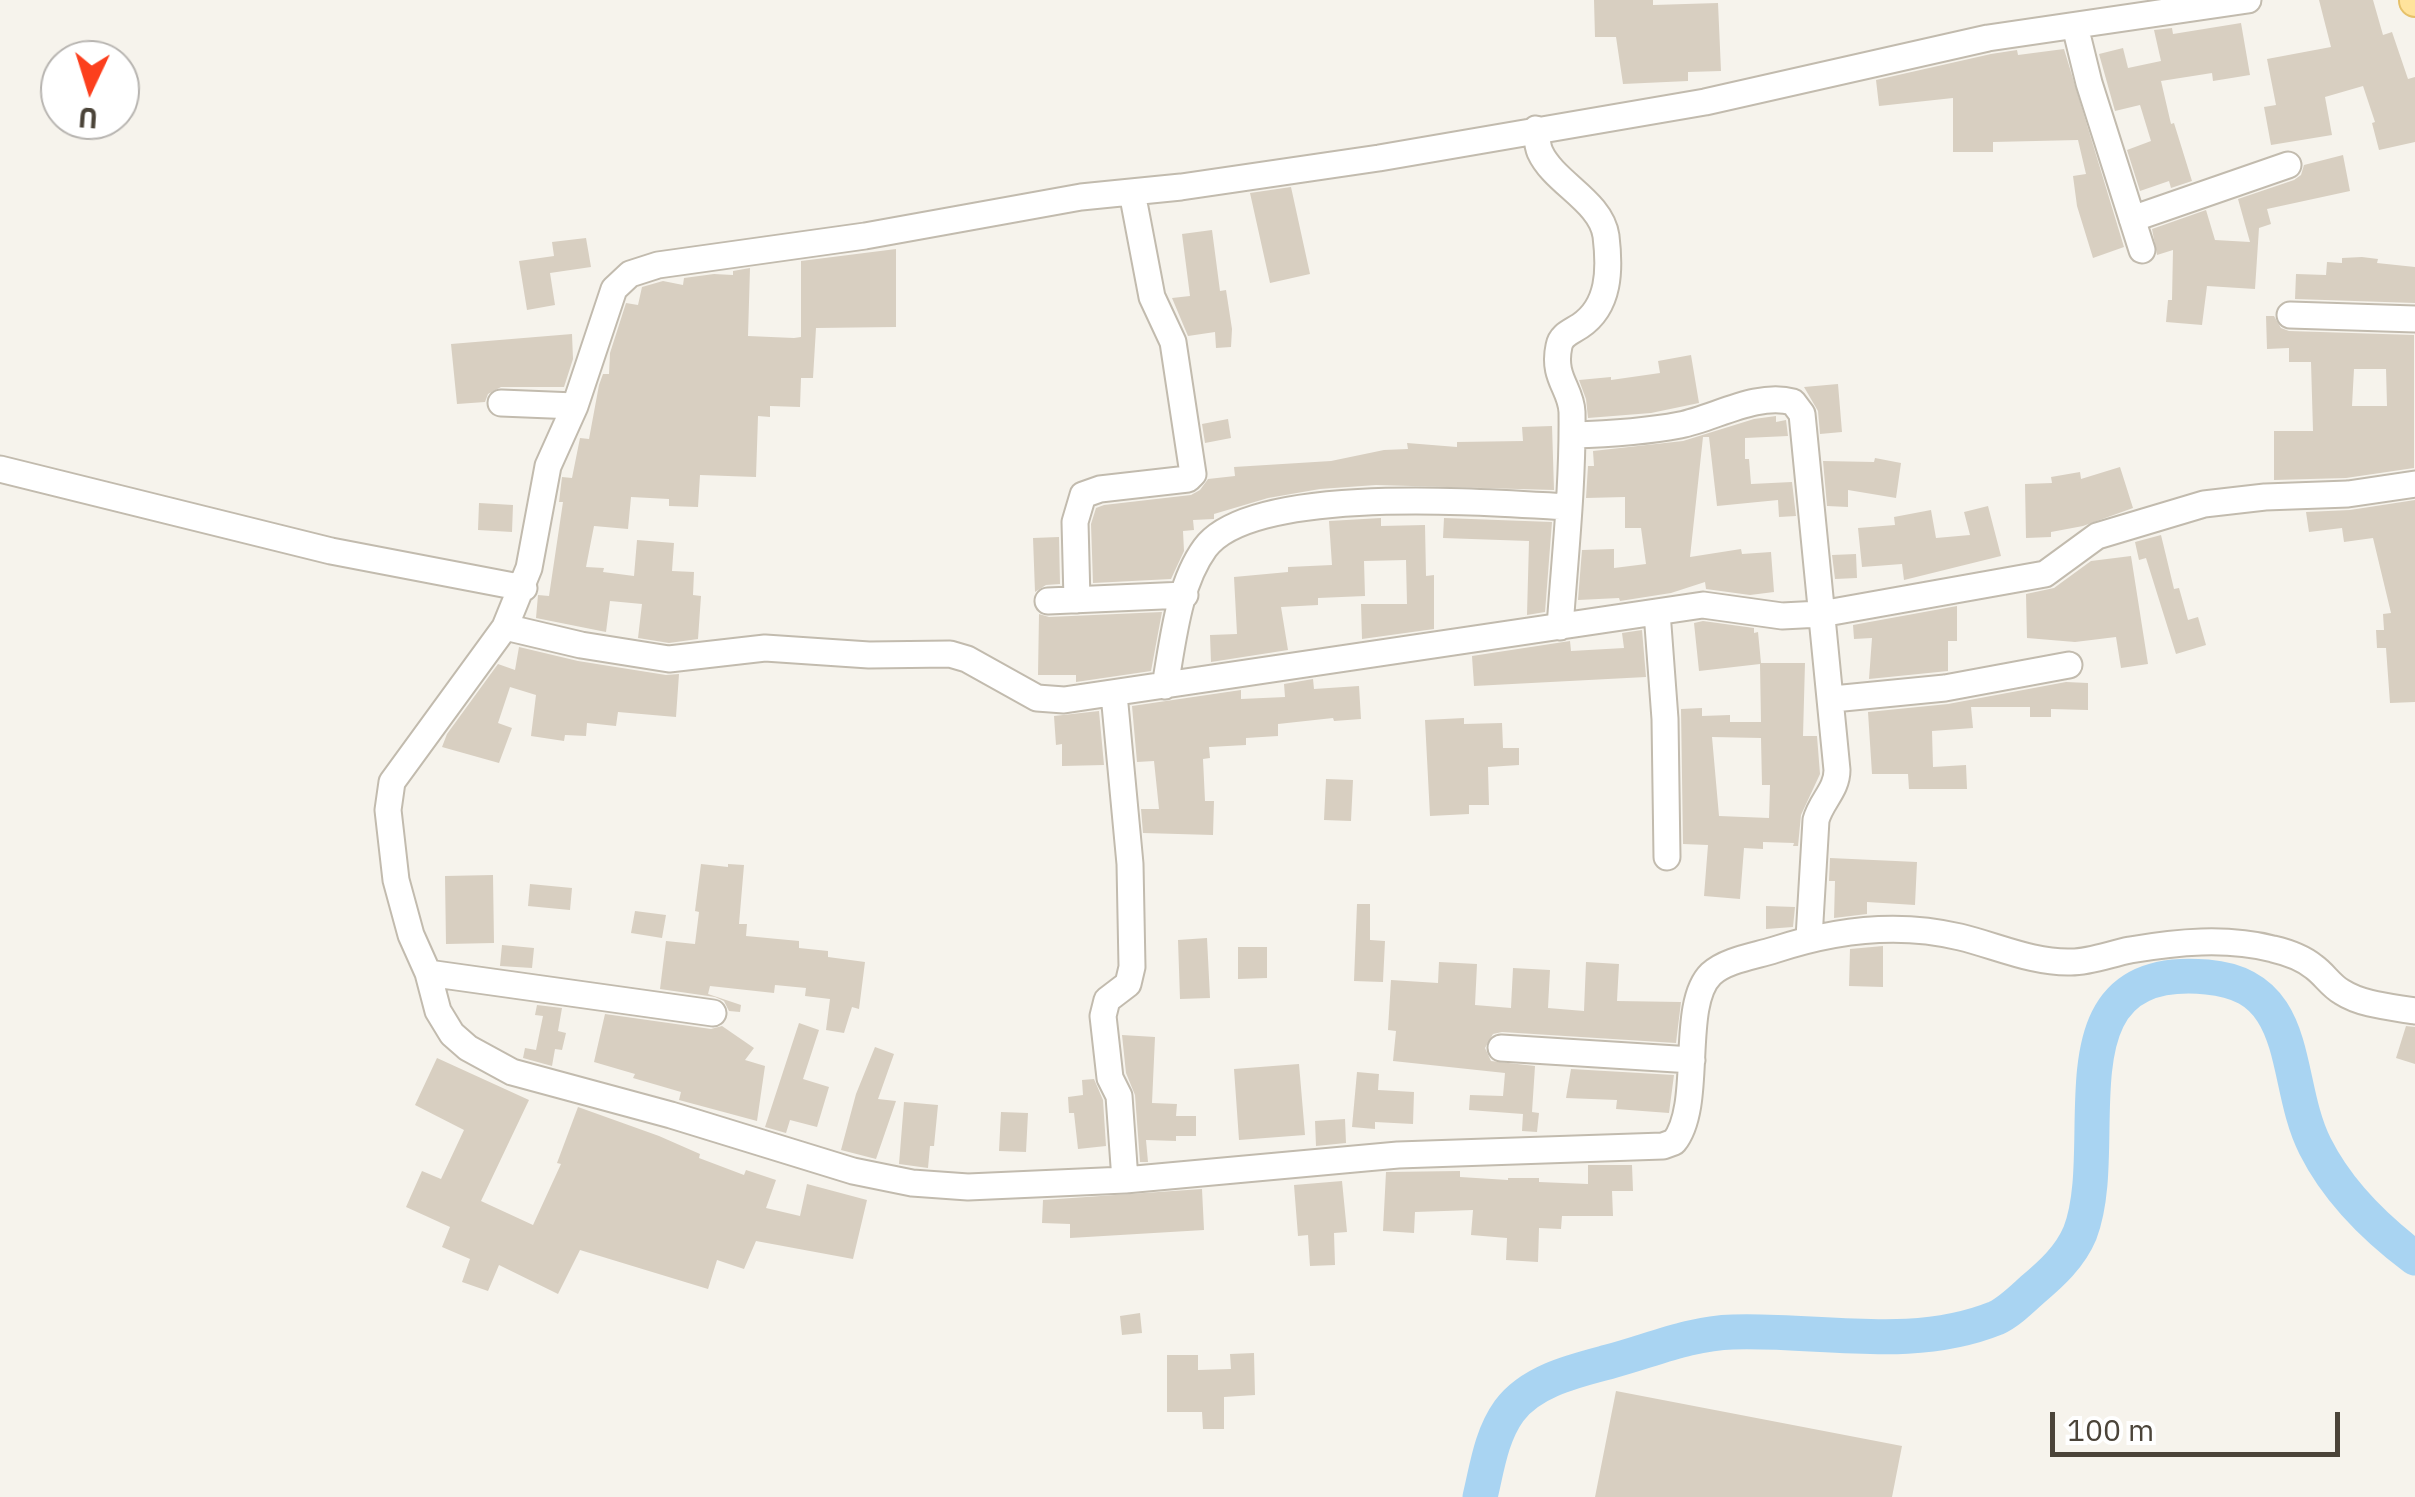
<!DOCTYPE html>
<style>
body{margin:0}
#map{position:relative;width:2415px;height:1497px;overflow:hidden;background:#f6f3ec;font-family:"IBM Plex Sans",sans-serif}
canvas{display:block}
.north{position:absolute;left:40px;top:40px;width:100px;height:100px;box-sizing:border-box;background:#fff;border:2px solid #b7b4b0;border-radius:50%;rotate:184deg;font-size:28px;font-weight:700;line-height:40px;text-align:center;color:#4b4439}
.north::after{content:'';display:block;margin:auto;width:35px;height:45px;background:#fc3f1d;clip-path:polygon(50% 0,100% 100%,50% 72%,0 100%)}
.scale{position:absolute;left:2050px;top:1412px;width:290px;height:45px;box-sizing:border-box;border:5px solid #4b4439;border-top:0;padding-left:12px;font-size:30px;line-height:35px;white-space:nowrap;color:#4b4439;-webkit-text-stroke:8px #fff;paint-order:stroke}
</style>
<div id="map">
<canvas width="2415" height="1497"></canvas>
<div class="north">U</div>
<div class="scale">100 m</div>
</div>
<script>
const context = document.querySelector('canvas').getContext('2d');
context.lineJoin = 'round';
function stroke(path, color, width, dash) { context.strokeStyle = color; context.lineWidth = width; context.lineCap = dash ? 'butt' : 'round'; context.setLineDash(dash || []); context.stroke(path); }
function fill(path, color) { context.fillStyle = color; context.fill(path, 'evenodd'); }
stroke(new Path2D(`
 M1480,1497C1487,1468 1491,1436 1509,1411C1531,1381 1574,1371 1608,1362C1650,1351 1690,1333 1733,1332C1820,1329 1912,1352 1996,1318C2009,1312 2021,1300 2032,1290C2051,1274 2070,1257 2080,1233C2115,1142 2043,962 2207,977C2304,985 2282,1081 2315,1146C2337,1190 2375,1228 2415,1258`), '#a9d4f2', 35);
fill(new Path2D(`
 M1594,0H1653V5L1718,3L1721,71L1688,72V81L1623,84L1616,37H1595Z
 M2319,0H2373L2383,35L2392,32L2408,79L2415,77V142L2379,150L2372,123L2375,122L2363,86L2325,97L2332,135L2271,145L2264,107L2276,105L2267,59L2331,47Z
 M2241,23L2250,75L2213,81L2212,73L2161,81L2171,124L2174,123L2192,181L2171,188L2169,181L2140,191L2127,150L2151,141L2140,105L2115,111L2099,54L2123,48L2128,68L2161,61L2154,30L2172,28L2173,34Z
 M2064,49L2124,247L2093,258L2077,206L2073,176L2086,174L2078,140L1993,142V152H1953V98L1879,106L1876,80L1991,54L2017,50L2018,55Z
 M2343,155L2350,191L2267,209L2271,224L2259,228L2255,289L2207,286L2202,325L2166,322L2168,300H2172L2173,250L2157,255L2152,229L2206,210L2215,240L2250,242L2238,199L2294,180L2301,175L2304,165Z
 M1291,187L1310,274L1270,283L1250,193Z
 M1212,230L1220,291L1226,290L1232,329L1231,347L1216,348L1215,332L1188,336L1172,298L1190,296L1182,234Z
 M586,238L591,267L550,273L555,305L527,310L519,261L554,256L552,242Z
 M896,249V327L816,328L813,378H801L800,407L770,406V417L758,416L756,477L700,475L698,507L669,506V499L631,497L628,529L594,526L586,567L604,568L603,572L634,576L637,540L674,543L672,571L694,572L693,595L701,596L698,639L669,643L638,638L642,604L610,601L606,632L536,618L538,595L549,596L563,502H559L562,477L572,478L580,438L589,439L599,385L603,374H609L610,353L626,303L638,305L642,287L663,281L683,285L684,278L714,274L733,275V271L750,268L748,336L794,338L801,337V261Z
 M2362,257L2378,259L2377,263L2415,267V303L2295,299L2296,274L2326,275L2327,262L2342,263V258Z
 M2266,316H2274L2281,328L2289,331L2414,335V468L2346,478L2274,480V431H2313L2311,362H2289V348L2267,349ZM2354,369H2386L2387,406H2352Z
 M572,334L573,359L564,387H501L488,394L485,402L457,404L451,344Z
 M1691,355L1699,403L1651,413L1588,418L1586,399L1579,380L1611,377V380L1660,373L1658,361Z
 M1838,384L1842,432L1820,434L1818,411L1804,387Z
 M1776,416V422L1786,420L1788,436L1745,438V459H1749L1751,484L1792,482L1796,516L1779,517L1778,500L1717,506L1709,437H1703L1690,557L1741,549L1742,554L1771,552L1774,592L1750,595L1706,589L1705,582L1671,593L1620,601L1619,598L1578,600L1582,550L1614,549V568L1646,564L1641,528H1625V497L1586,498L1588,466H1594L1593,451L1683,441L1754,419Z
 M1228,419L1231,438L1205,443L1202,424Z
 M1552,426L1554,490L1376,485L1320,489L1268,498L1214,514V519L1193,520L1194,530L1183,531L1184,551L1171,579L1093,583L1091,524L1096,508L1104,505L1191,495L1200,490L1208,479L1235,476L1234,467L1331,461L1384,450L1408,449L1407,443L1457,447V442L1523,441L1522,427Z
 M1875,458L1901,463L1896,498L1848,490V507L1827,506L1823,461L1874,462Z
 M2120,467L2133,508L2083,526L2051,532V537L2026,538L2025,484L2052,483L2051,477L2080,472L2081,479Z
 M2415,500V702L2390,703L2386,648H2377L2376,630H2384L2383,614L2391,613L2373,538L2344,542L2342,528L2309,532L2306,512L2350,510Z
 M479,503L513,505L512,532L478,530Z
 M1988,506L2001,556L1904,580L1902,564L1862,567L1858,528L1895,525L1894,517L1931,510L1936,538L1970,535L1964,512Z
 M1381,518V526L1425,525L1426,576L1434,575V629L1362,639L1361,604H1407L1406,560L1364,561L1365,596L1318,598V605L1281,607L1288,650L1211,662L1210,635L1237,634L1234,577L1288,572V567L1332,565L1329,521Z
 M1444,518L1552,522L1545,612L1527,615L1529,541L1443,538Z
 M2161,535L2174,589L2179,588L2188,620L2198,617L2206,645L2176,654L2146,558L2139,560L2135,542Z
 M1059,537L1060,584L1046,585L1035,592L1033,538Z
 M1856,554L1857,578L1835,579L1832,555Z
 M2131,556L2148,664L2121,668L2116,637L2075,642L2027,638L2026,594L2054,588L2091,561Z
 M1957,606V641H1948V671L1869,679L1872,638L1854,639L1853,625Z
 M1162,612L1151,671L1076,682V675H1038L1039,614L1049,617Z
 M1703,621L1754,628V633L1758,632L1761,663H1805L1803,736H1817L1820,774L1801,815L1798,846H1793L1794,843L1763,842V849L1744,848L1740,899L1704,896L1708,845L1683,844L1681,709L1702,708V716L1730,715V722H1761L1760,664L1699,671L1694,623ZM1712,737L1761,738L1762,785H1770L1769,818L1719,816Z
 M1642,630L1646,677L1474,686L1472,656L1570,641L1571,651L1624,648L1622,633Z
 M519,647L578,661L666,675L679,674L676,717L618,712L616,726L587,723L586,736L565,735L564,741L531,736L536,695L510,687L498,723L512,728L499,763L442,747L447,734L498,664L515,670Z
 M1313,679L1314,689L1359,686L1361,719L1334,721L1333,718L1278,724V736L1246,738V745L1209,747L1210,758L1203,759L1205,801H1214L1213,835L1143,833L1141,809H1159L1154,761L1137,762L1132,706L1241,690V699L1285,697L1284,684Z
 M2066,682L2088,683V710L2051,709V717H2030V707H1971L1973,728L1932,731L1933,767L1966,765L1967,789H1909L1908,774H1872L1868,712L1948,704Z
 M1099,711L1104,765L1062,766V744L1056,745L1054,716Z
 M1464,718V724L1502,723L1503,748H1519V765L1488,767L1489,805H1469V814L1430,816L1425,720Z
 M1326,779L1353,780L1351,821L1324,820Z
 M1830,858L1917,862L1915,905L1867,902V914L1834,918L1835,881H1829Z
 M701,864L728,867V864L744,865L739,924H747L746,936L799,941V948L828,951V957L865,962L859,1009L852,1007L844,1033L826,1030L830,999L805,996L806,988L775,985L774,993L710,986L708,994L741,1005L740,1012L729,1011L724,1001L715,997L660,989L666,941L695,944L699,912L695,911Z
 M493,875L494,943L446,944L445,876Z
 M530,884L572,888L570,910L528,906Z
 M1357,904H1370V940L1385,941L1383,982L1354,981Z
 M1766,906L1795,907L1793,927L1766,929Z
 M635,911L666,915L662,938L631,933Z
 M1207,938L1210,998L1180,999L1178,940Z
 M502,945L534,948L532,968L500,966Z
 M1883,946V987L1849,986L1850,949Z
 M1238,947H1267V978L1238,979Z
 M1439,962L1477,964L1475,1005L1511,1008L1513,968L1550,970L1548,1008L1584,1011L1586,962L1619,964L1617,1001L1681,1002L1676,1043L1502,1032L1493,1034L1485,1048L1491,1061L1535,1066L1532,1112L1539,1113L1537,1132L1522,1131L1523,1114L1469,1110L1470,1095L1503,1096L1505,1073L1393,1061L1396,1031L1388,1030L1391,980L1438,983Z
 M537,1005L562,1008L558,1031L566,1033L562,1050L555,1049L552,1066L523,1058L525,1048L536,1050L543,1016L535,1015Z
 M605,1014L711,1029L722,1026L754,1048L745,1060L765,1066L757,1121L679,1100L681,1092L633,1078L635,1074L594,1062Z
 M799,1023L819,1030L803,1079L829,1087L817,1127L790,1120L786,1133L765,1127Z
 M2406,1026L2415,1027V1064L2396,1058Z
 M1122,1035L1155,1037L1152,1103L1177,1104L1176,1116H1196V1136H1176V1141L1146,1140L1148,1162H1140L1135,1095L1126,1073Z
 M875,1047L894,1054L878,1099L896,1101L876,1159L841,1150L856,1094Z
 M437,1058L529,1100L481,1201L533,1225L561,1164L557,1163L578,1107L659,1136L700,1154L699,1158L744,1175L746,1170L776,1180L766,1208L800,1216L807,1184L867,1200L853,1259L756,1241L744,1269L717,1260L708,1289L580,1250L558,1294L499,1265L488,1291L462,1282L470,1259L442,1247L450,1227L406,1207L422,1171L441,1179L464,1130L415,1105Z
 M1299,1064L1305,1135L1239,1140L1234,1069Z
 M1571,1069L1674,1075L1669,1113L1616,1109L1617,1100L1566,1098Z
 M1357,1072L1379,1074L1378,1090L1414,1092L1413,1124L1375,1122V1129L1352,1127Z
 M1094,1079L1103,1100L1106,1146L1078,1149L1074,1113H1069L1068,1097L1083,1095L1082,1080Z
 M904,1102L938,1105L934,1146H930L928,1168L899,1164Z
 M1001,1112L1028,1113L1026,1152L999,1151Z
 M1345,1119L1346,1143L1316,1146L1315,1121Z
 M1588,1165H1632L1633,1191H1612L1613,1216H1562L1561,1229L1539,1228L1538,1262L1506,1260L1507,1238L1471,1235L1473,1210L1415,1212L1414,1233L1383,1231L1386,1172L1460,1171V1177L1508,1180V1178H1539V1182L1588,1184Z
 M1342,1181L1347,1232L1334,1233L1335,1265L1310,1266L1308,1235L1298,1236L1294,1185Z
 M1202,1189L1204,1230L1070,1238V1224L1042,1223L1043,1200Z
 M1140,1313L1142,1333L1122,1335L1120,1316Z
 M1254,1353L1255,1395L1224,1397V1429H1203L1202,1412H1167V1355H1198V1370L1231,1369L1230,1354Z
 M1616,1391L1902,1446L1892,1497H1595Z`), '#d8cfc1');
const minor = new Path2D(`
 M2248,0L1988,38L1705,102L1379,158L1181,187L1081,197L865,236L658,265L630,274L614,289L575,406L548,466L529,568L505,627L392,782L388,810L396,880L411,935L428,973L438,1011L452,1034L468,1048L512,1072L671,1115L853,1171L912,1183L968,1187L1125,1180L1398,1155L1663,1146L1674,1142C1704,1105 1679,1005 1711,974C1726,960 1755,956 1774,950C1834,930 1898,922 1960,937C1997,946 2033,963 2071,962C2091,962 2110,954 2130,950C2177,942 2226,937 2273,949C2286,952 2303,958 2314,967C2324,974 2331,986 2342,992C2362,1005 2392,1007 2415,1011
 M2075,26L2089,83L2142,250
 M1536,129C1537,137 1537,145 1540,152C1554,183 1601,201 1606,236C1610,269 1610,306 1580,326C1571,332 1561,335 1559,346C1552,378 1571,388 1572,412C1573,484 1565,556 1560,627
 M2132,219L2288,165
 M2290,315L2415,319
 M501,403L575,406
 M1572,435C1608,434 1644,432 1680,425C1715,418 1757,392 1793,402L1802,414L1837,770C1837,790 1821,801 1816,820L1809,938
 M0,469L331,551L524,588
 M1077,600L1075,522L1083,495L1100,489L1188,479L1193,474L1173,342L1152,297L1132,192
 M1048,601L1185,595
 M1657,612L1665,719L1667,857
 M505,627L581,645L669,659L765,648L869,655L950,654L967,659L1037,698L1064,700L1703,605L1782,616L1821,614L2045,574L2097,536L2204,504L2265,497L2348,494L2415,484
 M1165,686C1173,642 1178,585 1205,548C1252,483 1493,503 1569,507
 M1114,694L1130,864L1132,967L1128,984L1107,1000L1103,1016L1110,1078L1119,1096L1125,1180
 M1833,699L1945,688L2069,665
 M428,973L713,1013
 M1501,1048L1692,1060`);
const major = new Path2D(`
 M2415,0V1`);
stroke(minor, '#c2bbae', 29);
stroke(major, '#e6c16a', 34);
stroke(minor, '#fff', 25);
stroke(major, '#ffe39c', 30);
</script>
